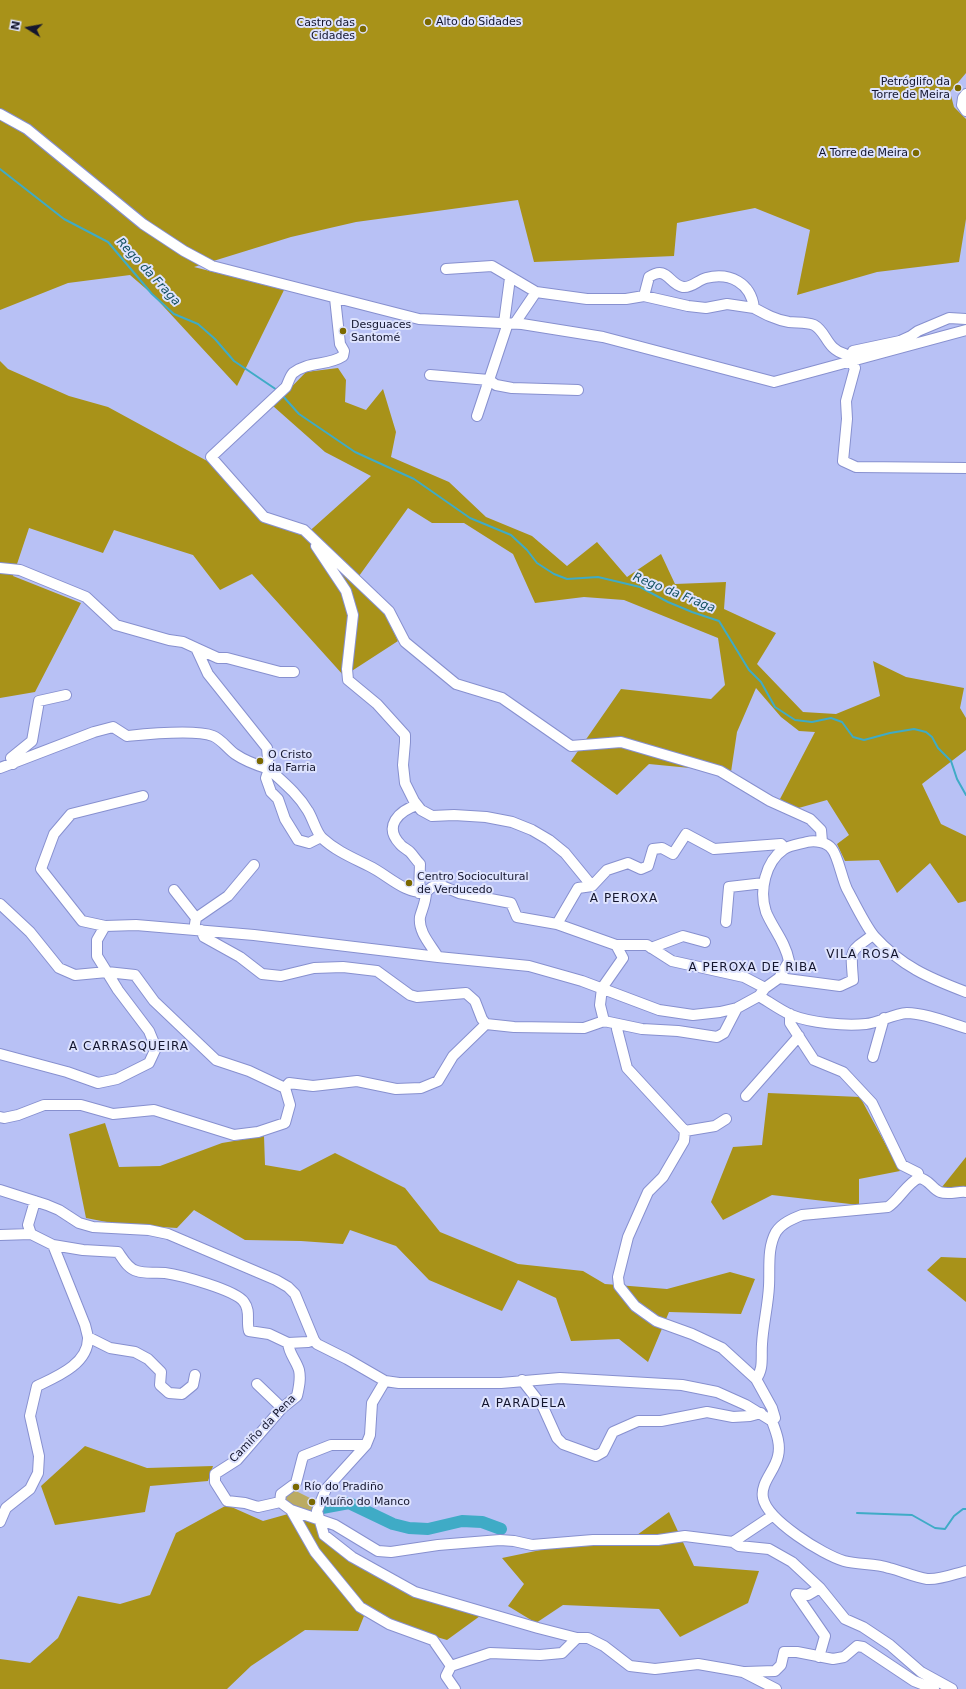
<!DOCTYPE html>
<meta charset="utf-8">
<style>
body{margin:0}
#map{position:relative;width:966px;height:1689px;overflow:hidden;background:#b8c1f5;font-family:"DejaVu Sans",sans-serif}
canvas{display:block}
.north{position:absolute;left:8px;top:8px;width:40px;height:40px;-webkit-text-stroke:3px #dee3fe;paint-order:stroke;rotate:281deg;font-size:11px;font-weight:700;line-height:16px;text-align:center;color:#14162e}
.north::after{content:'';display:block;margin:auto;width:14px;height:18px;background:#14162e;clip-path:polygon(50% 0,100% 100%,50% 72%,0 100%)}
</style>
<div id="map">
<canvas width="966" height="1689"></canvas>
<div class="north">N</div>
</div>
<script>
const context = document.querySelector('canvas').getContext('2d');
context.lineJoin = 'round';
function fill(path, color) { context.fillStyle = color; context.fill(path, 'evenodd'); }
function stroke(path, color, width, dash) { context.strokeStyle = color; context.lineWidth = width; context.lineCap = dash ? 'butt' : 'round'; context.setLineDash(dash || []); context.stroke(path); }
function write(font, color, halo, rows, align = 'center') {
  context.font = font + ' "DejaVu Sans",sans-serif'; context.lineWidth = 4; context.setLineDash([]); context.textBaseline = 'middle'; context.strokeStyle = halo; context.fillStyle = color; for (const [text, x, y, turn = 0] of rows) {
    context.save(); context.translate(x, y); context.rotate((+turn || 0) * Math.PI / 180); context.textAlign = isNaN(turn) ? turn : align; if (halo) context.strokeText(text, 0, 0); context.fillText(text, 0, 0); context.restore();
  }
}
fill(new Path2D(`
 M292,1489L310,1498L309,1506H314L309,1514L287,1505L283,1496Z`), '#bbab62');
fill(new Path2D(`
 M0,0H966V73L950,92L954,107L966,119V219L959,262L877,272L797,295L810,230L755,208L677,223L674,256L534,262L518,200L356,222L291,237L194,267L284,290L237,386L152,294L130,275L68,283L0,310Z
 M0,361L8,369L69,396L108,407L209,462L262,521L304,536L371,476L325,452L273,406L306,372L338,368L346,380L345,402L366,410L383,389L396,432L391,457L449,482L486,517L532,536L567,566L597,542L627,577L661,554L675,584L726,582L724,609L776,633L757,664L803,712L836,714L880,696L873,661L906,677L964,688L960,708L966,718V750L922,784L941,824L966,836V901L958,903L930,863L897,893L879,860L845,861L837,844L849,835L827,800L795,809L780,799L815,732L799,731L781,717L756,688L737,732L731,772L649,764L617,795L571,761L621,689L711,699L725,685L718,638L624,600L584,597L535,603L513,554L464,523H432L408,508L354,583L386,616L398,641L344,676L252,574L220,590L193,555L114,530L103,553L29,528L13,576L81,603L35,692L0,698Z
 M768,1093L860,1097L900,1171L859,1179V1205L772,1195L723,1220L711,1202L733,1147L762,1145Z
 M105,1123L119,1167L160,1166L222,1143L264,1136L265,1165L300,1171L335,1153L405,1188L440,1232L518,1264L583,1271L605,1284L667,1289L730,1272L755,1279L741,1314L669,1312L648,1362L619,1339L571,1341L556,1298L518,1280L502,1311L429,1280L396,1246L350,1230L343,1244L301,1241L245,1240L194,1210L177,1228L117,1224L86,1218L69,1134Z
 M966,1157V1188L942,1187Z
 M941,1257L966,1258V1302L927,1270Z
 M85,1446L147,1468L213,1466L208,1481L150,1486L145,1512L55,1525L41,1486Z
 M227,1505L263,1521L288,1514L316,1524L413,1596L480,1616L447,1640L364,1616L358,1631L305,1630L251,1666L227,1689H0V1659L30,1663L58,1638L78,1596L120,1604L150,1595L176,1533Z
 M669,1512L694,1566L759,1571L748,1603L680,1637L659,1609L563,1605L536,1623L508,1606L524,1584L502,1558L555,1547L623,1545Z`), '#a89219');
stroke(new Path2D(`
 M0,169L64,219L108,242L152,294L174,314L198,324L215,339L234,361L277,390
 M282,395L299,414L355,452L414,479L470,518L511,535L527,550L537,563L554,574L567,579L598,577L640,587L668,602L692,612L719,621L749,670L761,682L775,707L795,720L812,722L831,718L842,722L853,737L864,740L890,733L914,729L926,732L932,737L938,748L951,761L957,779L966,795
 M857,1513L912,1515L935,1528L945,1529L954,1516L963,1509H966`), '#3fabc6', 2);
stroke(new Path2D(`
 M322,1508L349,1503L393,1524L409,1528L428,1529L462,1521L482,1522L501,1529`), '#3fabc6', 12);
const minor = new Path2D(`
 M966,94L963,98L962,105L966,111
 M0,114L27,129L143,224L184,251L212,266L419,319L522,324L603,337L774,382L966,330
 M446,269L492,266L536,292
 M644,296L649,277C668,265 668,284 683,287C692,288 698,280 706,278C730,272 751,283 754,308C765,314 776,320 789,322C797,323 806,322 814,325C827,332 826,349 845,354L855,368L846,401L847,419L843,461L856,467L966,468
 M335,298L340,344L344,351L343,356C328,366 308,361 293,373C290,376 288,383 286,387L211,457L264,517L304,530L389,611L405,642L456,684L502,698L571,746L621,742L720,771L770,801L810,819L821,830L822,842
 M504,323L510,278
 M515,323L536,292L587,299H626L644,296L688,306L706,308L727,304L754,308
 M850,361L853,351L900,341L911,336L918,331L949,318L966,319
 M430,375L489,380L496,385L512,388L578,390
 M477,416L508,323
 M316,546L346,591L353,615L347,669L348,680L377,704L405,735V742L403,765L405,783L414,801L421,810L432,816L454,815L486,817L512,822L532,830L549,840L565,853L592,886
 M0,568L20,570L86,597L116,625L169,640L183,642L196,648L208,674L267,748L269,769C283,782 298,794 308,811C313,819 316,832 322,838C336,851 353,858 369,866C388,875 404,894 426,892L432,887L440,885L459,893L511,903L517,917L557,924L616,945H647L672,961L744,977L765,988
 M196,648L218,658H227L280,672H294
 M13,764L11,758L32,741L39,701L66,695
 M0,768L94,732L113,727L127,736C147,734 195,729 213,736C221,739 228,749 235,754C245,761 256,765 269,769L266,778L271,792L278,799L285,819L298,840L309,843L321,837
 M417,805C399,811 383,826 400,844C402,847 407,849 410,852C413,855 416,860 420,864L419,893
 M174,890L196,918L195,924
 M426,892C426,902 422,909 420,917C418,932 431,945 438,957
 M0,904L30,932L59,968L75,975L107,972L135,975L154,1001L216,1060L249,1071L285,1088
 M196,918L228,896L254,865
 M726,922L729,887L764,883
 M557,924L578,888L592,886L607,870L628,863L641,869L648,866L653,849L662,848L673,854L686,834L714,849L781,844L785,848
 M105,926L82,921L41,869L54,834L71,814L143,796
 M201,930L204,937L240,957L262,974L281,976L314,968L343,967L377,971L410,995L417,997L466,993L475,1001L482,1019L486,1024L514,1027L584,1028L604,1021L642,1029L678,1031L717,1037L724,1033L737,1008
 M651,948L683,936L705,942
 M779,978L840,986L853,980C851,949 848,953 873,935
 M759,996C769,1002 780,1010 791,1015C811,1023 844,1026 866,1024C878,1023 893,1014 907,1013C925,1013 949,1023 966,1028
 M790,1014V1023L814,1060L843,1072L872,1103L902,1165L918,1173L919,1178
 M604,1021L600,1005L602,988L623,958L616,945
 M618,1024L617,1029L627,1068L685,1131L684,1141L663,1177L648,1192L628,1237L618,1277L619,1286L635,1306L656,1321L692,1334L722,1348L756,1379
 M0,1054L67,1072L98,1083L117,1079L149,1063L156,1048L149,1031L118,990L97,956V940L105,926L136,925L254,935L438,957L529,966L582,981L659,1010L693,1015L720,1012L737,1008L759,996L765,988L779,978L789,961C785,941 773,929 766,912C759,891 765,862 784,849C790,845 800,844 807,842C815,840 827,842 832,849C838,856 842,879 847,889C854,902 865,925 874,936C901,966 929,978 966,992
 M873,1057L884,1018
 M746,1096L799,1036
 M0,1117L4,1118L18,1115L44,1105H81L113,1114L154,1110L234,1135L258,1132L285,1123L290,1105L285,1088L289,1083L313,1086L357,1081L396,1089L421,1088L438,1081L453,1056L486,1024
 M685,1131L715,1126L726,1119
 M0,1190L47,1205L59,1210L79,1223L93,1227L149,1230L168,1234L276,1280L288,1287L295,1294L314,1340L317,1344L347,1359L385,1381L372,1403L370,1435L366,1445L326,1489L317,1511L324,1535L352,1557L415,1592L538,1628L577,1638H588L604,1646L630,1666L655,1669L698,1664L727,1669L743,1672L776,1689
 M0,1235L31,1234
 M53,1245L83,1250L118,1252C123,1259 128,1269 137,1271C145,1274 156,1272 165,1273C180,1275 236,1290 244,1302C251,1311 246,1321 249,1331L269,1334L288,1343L308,1342L314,1340
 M88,1337L110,1348L135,1352L148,1359L161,1372L160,1385L169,1393L182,1394L193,1385L195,1375
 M522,1380L543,1407L557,1438L563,1444L596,1456L603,1452L613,1432L638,1421H661L707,1412L733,1417L750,1416L761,1413
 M385,1381L399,1383H501L560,1378L682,1385L717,1392L746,1405L772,1421C776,1432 781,1444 778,1456C775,1471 760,1483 763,1498C767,1520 823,1555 844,1561C859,1565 875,1563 889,1568C902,1571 914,1577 927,1579C940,1580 954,1574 966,1571
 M257,1384L282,1408
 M772,1421L775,1418L772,1408L756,1379C764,1369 761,1357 762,1344C763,1325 768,1306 769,1286C770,1268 767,1248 776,1232C782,1223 792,1219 802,1215L888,1207C899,1200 907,1183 919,1178C929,1179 932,1189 940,1192C949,1195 958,1191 966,1192
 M366,1445H331L303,1456L296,1483L281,1494L280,1502L291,1510L335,1525L378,1551L391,1552L438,1545L500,1540L514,1541L532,1545L593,1540H658L685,1536L733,1542L772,1516
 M280,1502L258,1507L245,1503L227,1501L215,1482V1474L237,1460L282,1408L297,1396C299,1387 301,1379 299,1370C296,1360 289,1354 288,1343
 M291,1510L315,1552L360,1607L389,1624L433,1640L451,1666
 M0,1522L6,1508L30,1489L38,1473L39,1456L30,1416L37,1386C56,1377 89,1364 88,1337C87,1333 86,1329 85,1325L53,1245L31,1234L28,1225L35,1201
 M733,1542L739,1546L769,1549L792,1562L820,1588L845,1619L863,1627L890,1645L921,1672L952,1689
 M819,1657L825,1636L796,1594L808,1595L820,1588
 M745,1672L775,1671L781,1665L784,1652H797L833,1659L844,1657L857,1646L863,1647L914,1681L934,1689
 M455,1689L446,1676L451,1666L490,1653L540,1655L562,1653L577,1638`);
stroke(minor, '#8790cf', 12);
stroke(minor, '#fff', 10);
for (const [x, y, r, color] of [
 [428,22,4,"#7b6900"],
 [363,29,4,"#7b6900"],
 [958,88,4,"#7b6900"],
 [916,153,4,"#7b6900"],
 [343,331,4,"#7b6900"],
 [260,761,4,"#7b6900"],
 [409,883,4,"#7b6900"],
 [296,1487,4,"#7b6900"],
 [312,1502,4,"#7b6900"]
]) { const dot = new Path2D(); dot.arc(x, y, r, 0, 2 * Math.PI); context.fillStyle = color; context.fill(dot); stroke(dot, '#dee3fe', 1.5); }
write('11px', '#14162e', '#dee3fe', [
 ["Alto do Sidades",436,22],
 ["Castro das",355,23,"right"],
 ["Cidades",355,36,"right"],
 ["Petróglifo da",950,82,"right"],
 ["Torre de Meira",950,95,"right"],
 ["A Torre de Meira",908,153,"right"],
 ["Desguaces",351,325],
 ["Santomé",351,338],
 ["O Cristo",268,755],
 ["da Farria",268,768],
 ["Centro Sociocultural",417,877],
 ["de Verducedo",417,890],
 ["Río do Pradiño",304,1487],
 ["Muíño do Manco",320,1502]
], 'left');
write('11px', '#14162e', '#dee3fe', [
 ["Camiño da Pena",263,1429,-46]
]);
write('italic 12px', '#14515f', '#dee3fe', [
 ["Rego da Fraga",148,272,47],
 ["Rego da Fraga",674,593,22]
]);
context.letterSpacing = '1px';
write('12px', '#14162e', '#dee3fe', [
 ["A PEROXA",624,899],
 ["VILA ROSA",863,955],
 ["A PEROXA DE RIBA",753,968],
 ["A CARRASQUEIRA",129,1047],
 ["A PARADELA",524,1404]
]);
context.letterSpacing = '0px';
</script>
